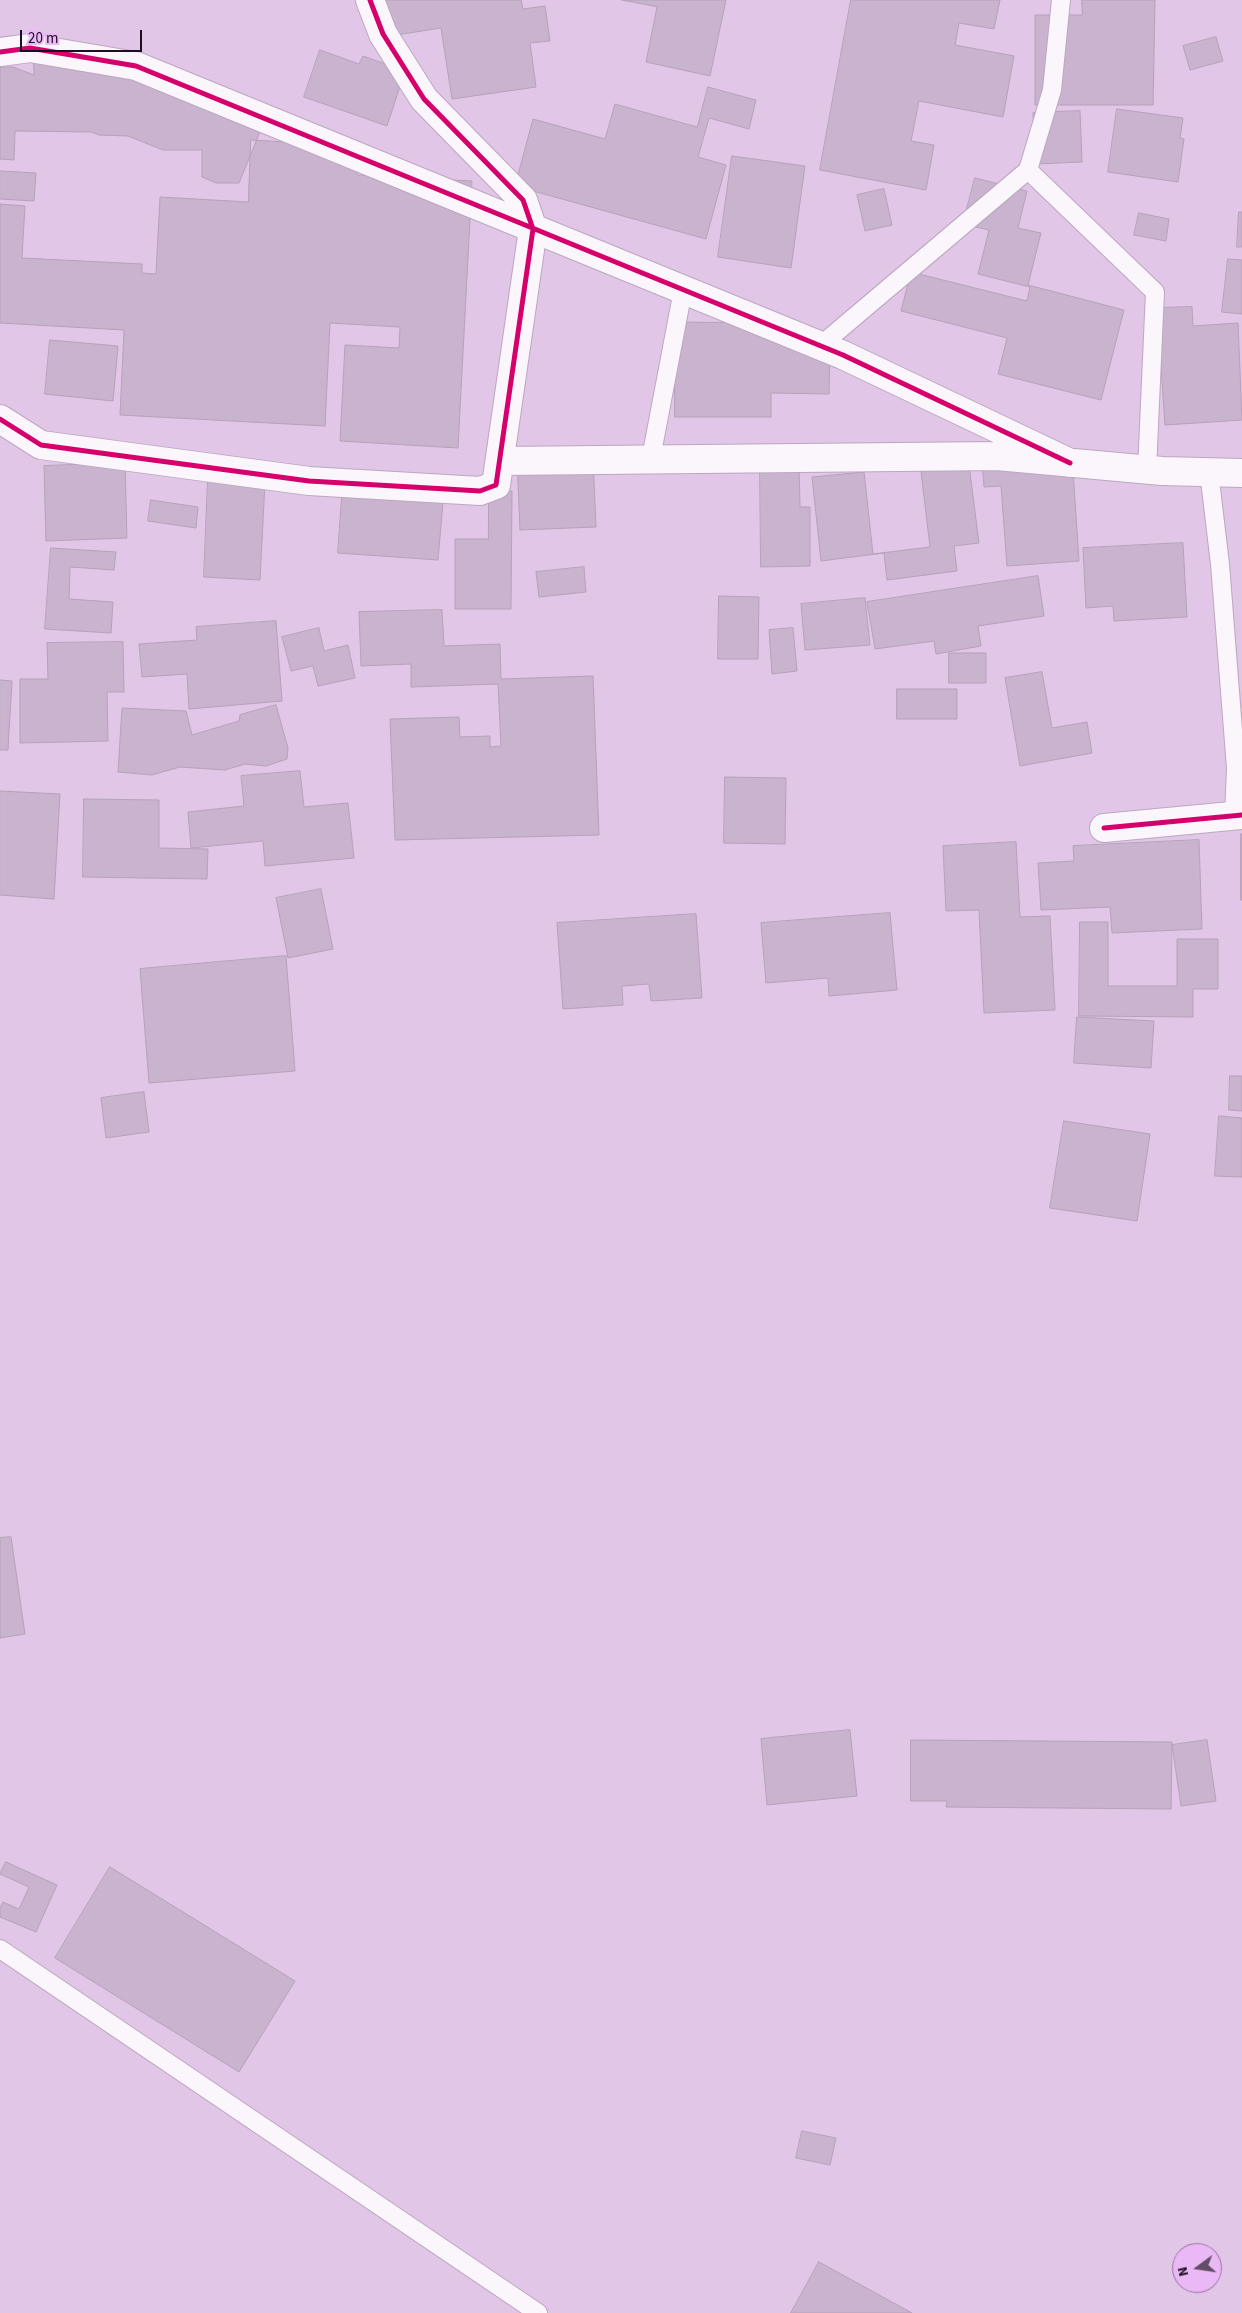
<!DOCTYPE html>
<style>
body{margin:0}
#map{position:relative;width:1242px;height:2313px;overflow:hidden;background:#e1c6e7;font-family:"Source Sans 3",sans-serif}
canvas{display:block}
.north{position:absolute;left:1172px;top:2243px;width:50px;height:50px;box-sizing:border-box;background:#e9b8f5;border:1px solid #9873a1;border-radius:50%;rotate:256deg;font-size:14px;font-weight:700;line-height:20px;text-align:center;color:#1e0c22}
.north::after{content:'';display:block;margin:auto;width:18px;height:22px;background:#624d67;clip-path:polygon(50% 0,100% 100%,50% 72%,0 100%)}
.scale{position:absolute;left:20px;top:30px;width:122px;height:22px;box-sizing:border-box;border:2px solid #1e0c22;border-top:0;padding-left:6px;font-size:15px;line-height:18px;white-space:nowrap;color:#1e0c22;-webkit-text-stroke:4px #e9b8f5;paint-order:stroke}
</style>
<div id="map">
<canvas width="1242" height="2313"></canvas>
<div class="north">N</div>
<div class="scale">20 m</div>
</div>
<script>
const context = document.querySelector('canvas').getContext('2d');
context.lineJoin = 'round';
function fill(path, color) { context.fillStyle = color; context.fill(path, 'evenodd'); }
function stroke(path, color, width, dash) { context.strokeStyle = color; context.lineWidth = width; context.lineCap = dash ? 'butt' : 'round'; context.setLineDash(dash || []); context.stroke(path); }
const building = new Path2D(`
 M385,0H521L523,9L545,6L550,41L530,43L536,87L452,99L441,28L390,36Z
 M622,0H726L710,76L646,62L657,7Z
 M851,0H1000L994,29L959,23L955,45L1014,56L1003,117L919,101L911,141L934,145L926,190L820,170Z
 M1082,0H1155L1153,105H1035V15H1082Z
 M1216,37L1223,61L1190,70L1183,46Z
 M33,50H87L264,122L239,183H216L202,177V150H163L128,136L99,135L91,132L15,131L14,160L0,159V67H13L34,75Z
 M320,50L359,64L363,56L405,71L387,126L304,97Z
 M708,87L756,100L749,129L709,118L698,157L726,165L706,239L515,186L533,119L605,139L615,104L697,127Z
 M1117,109L1183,118L1180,138L1184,139L1178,182L1108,172Z
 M1080,111L1082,162L1036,164L1033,113Z
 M251,140L358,146L357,175L472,181L458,448L340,441L345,345L399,348L400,327L330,323L325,426L120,415L124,330L0,323V204L25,206L22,258L142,264V273L156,274L160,197L248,202Z
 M732,156L805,166L791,268L718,257Z
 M0,171L36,173L34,201L0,199Z
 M975,178L1027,191L1018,228L1041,233L1028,285L1124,310L1101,400L998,374L1007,338L901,311L911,272L1027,301L1030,287L978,274L989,230L963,224Z
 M884,189L892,225L865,231L857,195Z
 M1239,212H1242V247H1237Z
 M1139,213L1169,219L1166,241L1134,235Z
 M1228,259L1242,260V314L1222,312Z
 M1192,307L1193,326L1238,323L1242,420L1165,425L1157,308Z
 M675,322L773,323V342H830L829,394L771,393V417H675Z
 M50,340L118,346L113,401L45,394Z
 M1072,455L1079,561L1007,566L1001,486L984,487L982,460Z
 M593,457L596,527L520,530L517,460Z
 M968,457L979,543L954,546L957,571L887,580L884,553L821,561L812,477L864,472L873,554L930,547L920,463Z
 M125,463L127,538L46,541L44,466Z
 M760,465H799L800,507H810V566L761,567Z
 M208,479L265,482L260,580L204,577Z
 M343,484L444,491L438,560L338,553Z
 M489,491H512L511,609H455V539H488Z
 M151,500L198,507L196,528L148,521Z
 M1183,543L1187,617L1114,621L1113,606L1086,608L1083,548Z
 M51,548L116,552L114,570L70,567L69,599L113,602L111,633L45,629Z
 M584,567L586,592L539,597L536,572Z
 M1038,576L1044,616L978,626L981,646L936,654L934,641L875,649L867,602Z
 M719,596L759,597L758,659H718Z
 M865,598L870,645L805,650L801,604Z
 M442,610L444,646L500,644L501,679L593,676L599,835L395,840L390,719L459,717L460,737L490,736V747L501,746L498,684L411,687V664L361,666L359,612Z
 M276,621L282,701L189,709L187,674L142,677L139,644L197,640L196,627Z
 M319,628L324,651L348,645L355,678L318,686L313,666L291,671L282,637Z
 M793,628L797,671L772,674L769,630Z
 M123,642L124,692H107L108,741L20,743V679H48L47,643Z
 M949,653H986V683H949Z
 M1042,672L1052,728L1087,722L1092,753L1020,766L1005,678Z
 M0,680L12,681L8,750H0Z
 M897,689H957V719H897Z
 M276,705L288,748L287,759L266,766L245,764L225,770L180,767L152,775L118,772L122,708L186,711L192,735L239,721L240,715Z
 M300,771L304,807L348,803L354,858L265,866L263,841L191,848L188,812L244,806L241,776Z
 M725,777L786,778L785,844L724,843Z
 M0,791L60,794L54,899L0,895Z
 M84,799L159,800V848L208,849L207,879L83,877Z
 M1241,834H1242V900H1241Z
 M1199,840L1202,929L1112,933L1110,907L1041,910L1038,863L1074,861L1073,846Z
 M1016,842L1020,917L1050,916L1055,1010L984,1013L979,910L946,911L943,846Z
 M321,889L333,949L288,958L276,898Z
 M890,913L897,990L829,996L828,978L766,983L761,923Z
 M696,914L702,998L651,1001L649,984L622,986L623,1005L563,1009L557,923Z
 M1080,922H1108V986H1177V939H1218V989H1193V1017L1079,1016Z
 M286,956L295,1071L149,1083L140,969Z
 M1077,1017L1154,1021L1151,1068L1074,1063Z
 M1230,1076H1242V1111L1229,1110Z
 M144,1092L149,1132L106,1138L101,1098Z
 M1219,1116L1242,1118V1177L1215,1176Z
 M1064,1121L1150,1134L1137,1221L1050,1208Z
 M11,1537L25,1634L0,1638V1538Z
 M850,1730L857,1796L767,1805L761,1739Z
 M911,1740L1172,1742L1171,1809L946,1807L947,1801H911Z
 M1207,1740L1216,1801L1181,1806L1172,1745Z
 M6,1862L57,1885L36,1932L0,1917V1908L3,1902L19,1909L29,1887L0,1874Z
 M110,1867L295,1981L239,2072L55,1958Z
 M802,2131L836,2138L830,2165L796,2158Z
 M819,2262L912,2313H791Z`);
fill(building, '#c9b3ce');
stroke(building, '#b6a1ba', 1);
const service = new Path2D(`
 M1028,170L1155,292L1147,470
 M820,346L1028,170L1052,90L1061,0
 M651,458L683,290
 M1209,472L1220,564L1236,768L1234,816
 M0,1949L538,2313`);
const minor = new Path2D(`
 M0,52L30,48L136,66L843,355L1070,463
 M0,419L41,445L309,481L480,491L496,485L533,229L523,200L424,99L383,34L370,0
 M501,461L997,456L1162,471L1242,473
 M1104,828L1242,815`);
stroke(service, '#bca7c0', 20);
stroke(minor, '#bca7c0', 30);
stroke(service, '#faf6fb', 18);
stroke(minor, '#faf6fb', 28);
stroke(new Path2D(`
 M0,52L30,48L136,66L843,355L1070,463
 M0,419L41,445L309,481L480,491L496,485L533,229L523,200L424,99L383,34L370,0
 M1104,828L1242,815`), '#d6006c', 5);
</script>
